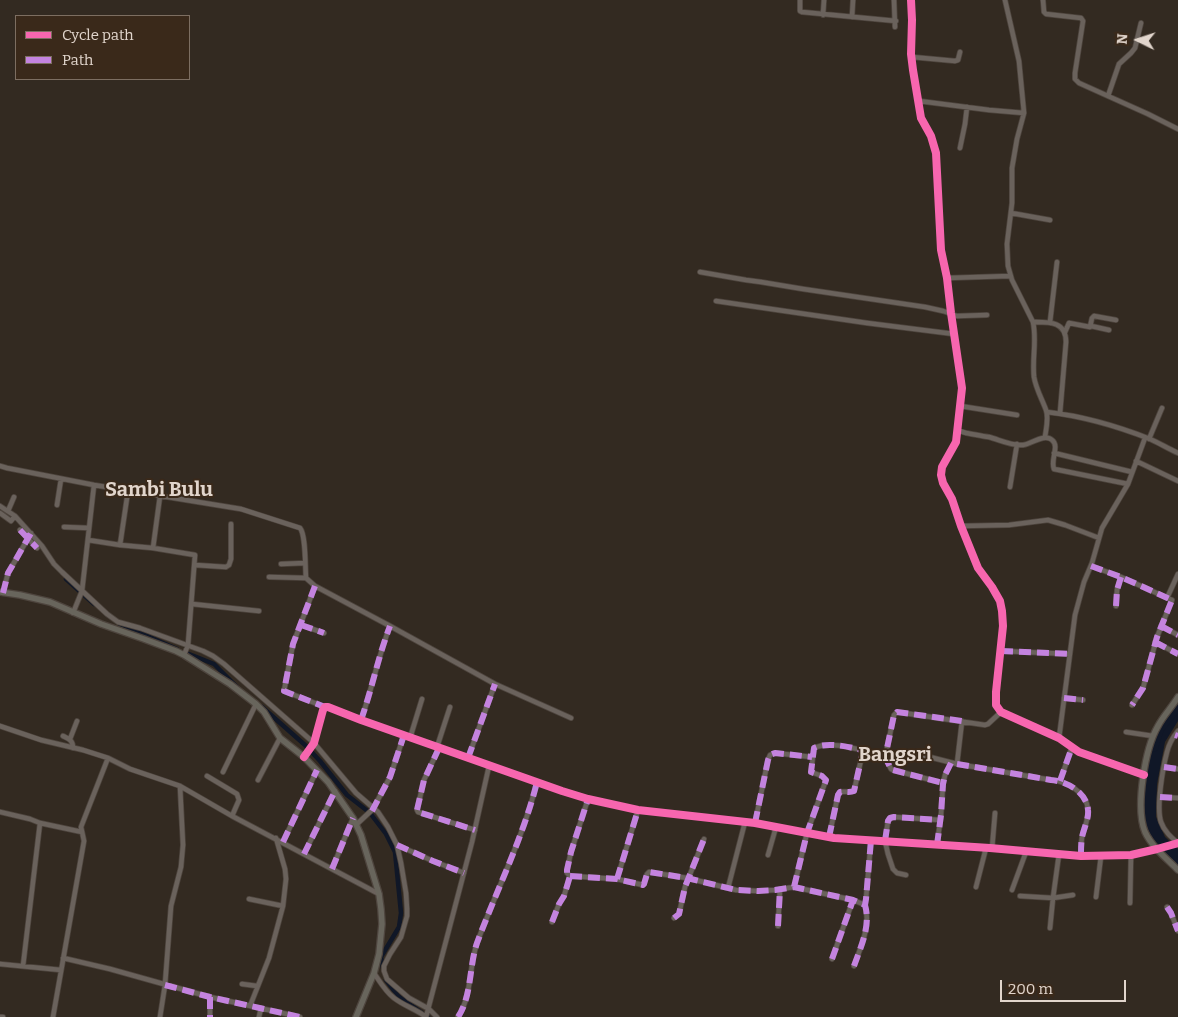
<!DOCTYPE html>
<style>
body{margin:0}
#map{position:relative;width:1178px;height:1017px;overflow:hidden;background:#332a21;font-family:Bitter,serif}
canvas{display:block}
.legend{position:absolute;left:15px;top:15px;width:175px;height:65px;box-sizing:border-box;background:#3a291a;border:1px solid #7d6e61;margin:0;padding:6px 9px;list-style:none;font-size:15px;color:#e1d5cc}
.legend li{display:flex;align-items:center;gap:10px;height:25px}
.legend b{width:25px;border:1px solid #7d6e61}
.north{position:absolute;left:1113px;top:15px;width:50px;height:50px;-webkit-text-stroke:4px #3a291a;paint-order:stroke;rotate:274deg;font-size:14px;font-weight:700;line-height:20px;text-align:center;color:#e1d5cc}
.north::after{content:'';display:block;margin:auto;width:18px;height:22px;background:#e1d5cc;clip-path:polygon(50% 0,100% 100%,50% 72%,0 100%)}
.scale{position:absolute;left:1000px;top:980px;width:126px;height:22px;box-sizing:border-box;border:2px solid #e1d5cc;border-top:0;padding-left:6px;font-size:15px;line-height:18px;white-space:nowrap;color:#e1d5cc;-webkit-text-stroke:4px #3a291a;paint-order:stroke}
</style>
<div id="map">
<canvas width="1178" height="1017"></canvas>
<ul class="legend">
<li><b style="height:6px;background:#f766af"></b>Cycle path</li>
<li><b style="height:6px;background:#c483df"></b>Path</li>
</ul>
<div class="north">N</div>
<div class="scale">200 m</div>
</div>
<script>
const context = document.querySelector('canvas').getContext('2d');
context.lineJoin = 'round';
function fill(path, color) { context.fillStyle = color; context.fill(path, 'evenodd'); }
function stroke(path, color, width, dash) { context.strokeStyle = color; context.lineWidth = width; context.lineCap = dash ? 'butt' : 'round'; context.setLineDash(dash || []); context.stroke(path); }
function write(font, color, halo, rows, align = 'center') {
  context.font = font + ' Bitter,serif'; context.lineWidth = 4; context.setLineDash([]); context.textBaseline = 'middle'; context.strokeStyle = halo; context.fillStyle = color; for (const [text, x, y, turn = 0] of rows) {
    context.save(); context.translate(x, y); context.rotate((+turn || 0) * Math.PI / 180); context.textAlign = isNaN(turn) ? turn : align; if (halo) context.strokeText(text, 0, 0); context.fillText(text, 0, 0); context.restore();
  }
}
fill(new Path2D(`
 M1178,705V721L1165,742L1157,784L1156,817L1165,837L1178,849V869L1162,853L1148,834L1143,806L1148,761L1162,726Z`), '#101727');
stroke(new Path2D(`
 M66,579L94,604
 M120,624L177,649
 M184,652L214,664L237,687
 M262,707L305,745L320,761L347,795L370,813L386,834L395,852L401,913L399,927L381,957L383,968
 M386,980L398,996L428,1017`), '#101727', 4.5);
stroke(new Path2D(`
 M1154,748L1160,729L1178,707`), '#101727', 8);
const street = new Path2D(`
 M800,0V11L802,12L896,21
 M894,0L895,27
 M911,0L912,20L911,54L913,70L921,118L931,136L936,153L941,250L947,278L951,313L962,388L956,442L942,467L941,475L943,483L952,499L961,526L978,568L992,587L1000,601L1002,611L1003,626L996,692V705L1001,712L1059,738L1079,752L1144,775
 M1005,0L1019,61L1024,113L1017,139L1012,168V203L1007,244L1008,266L1012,280L1033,322C1037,340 1032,358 1034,377C1036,389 1042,399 1046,410C1049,418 1046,429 1045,437
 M1043,0L1044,12L1046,14L1081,18L1083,21L1075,73V79L1079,83L1148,114L1178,129
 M823,15L824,0
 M852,17L853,0
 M912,57L955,61L958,60L960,52
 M1108,96L1119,64L1131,53L1135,48L1141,23
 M919,101L989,110L1024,113
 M960,148L965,124L967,107
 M1011,213L1050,220
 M700,272L746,280L761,282L803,289L925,307L943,311L957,316L987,315
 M947,278L1010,276
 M716,301L867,323L954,334
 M1033,322C1049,322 1066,321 1066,342L1060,413
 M1050,322L1057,262
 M1091,326L1109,330
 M1065,332L1069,323L1090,327L1092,318L1094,316L1116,320
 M960,406L1017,415
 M1047,412C1082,416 1117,426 1150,439C1159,443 1169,449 1178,453
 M957,430L966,433C973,434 981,436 989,437C1000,440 1012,446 1023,445C1031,444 1045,433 1052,440C1060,446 1050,460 1054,469L1128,484
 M1149,439L1162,408
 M1054,453L1132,472
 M1136,461L1178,481
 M0,466L7,468L94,485L241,509L300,528C306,535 305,566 306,578L315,586L390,626L495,684L571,718
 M1010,487L1017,444
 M57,505L61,479
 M0,506L15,516L42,546L54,564L62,572L107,614L118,622L140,628L203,651L213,656L224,664L314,743L356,793L378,812L388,827L397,845L401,863L406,893L407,909V916L401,937L390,954L384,966V971L387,979L395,986L409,998L429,1009L437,1017
 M8,511L14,497
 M0,513L11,521L15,516
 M961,526L1009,525L1048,520L1065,525L1099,538
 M64,527L89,528
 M20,530L37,548
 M88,540L120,545L153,548L195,555L188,645L184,655
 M120,545L128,491
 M153,548L160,496
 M281,564L305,563
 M195,565L226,567L229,565L231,559V524
 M1091,566L1121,577L1172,600L1157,637L1143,688L1132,705
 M269,577L306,578
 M315,586L293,644L284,691L325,707
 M3,593L8,573L15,561L31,533
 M1167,598L1178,574
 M192,604L259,611
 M1116,606L1117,590L1121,577
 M73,613L82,591L94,485
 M301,625L324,633
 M1161,626L1178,635
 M1155,642L1178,654
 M1001,651L1070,654
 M1064,698L1083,700
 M361,720C372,689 378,657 390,626
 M0,726L41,740L83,750L108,758L130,769L180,786L232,816L379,894
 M1178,731C1173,737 1169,744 1167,752C1163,767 1156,807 1161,822C1164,831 1171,837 1178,843
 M1126,732L1153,736
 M63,736C69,739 73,740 73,748
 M410,738L422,699
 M1059,738L1075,615L1084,582L1092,563L1102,528L1128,484L1145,438
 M70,739L77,721
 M437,747L450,707
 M439,748L424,780L417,810L418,812L475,830
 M910,752L957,764L1051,780C1066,781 1087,792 1088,810C1089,818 1084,828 1082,837C1081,843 1081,850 1081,856
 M884,755L891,769L893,770L943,783
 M304,757L314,743L323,710L325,707H328L361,720L562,791L588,799L638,810L755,823L834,838L990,848L1081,856L1131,855L1157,849L1178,843
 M468,758L495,684
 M957,764L962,721
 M1164,767L1178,769
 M223,772L256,704
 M207,776L237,794L239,800L232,816
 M258,780L280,738
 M1060,781L1072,747
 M1160,797L1178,798
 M0,812L30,819L40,823L23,966
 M40,823L82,832
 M755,823L768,760L770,755L775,753L812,757
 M357,824L373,809L390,777L404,735
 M829,837L838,795L840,792C845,791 849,793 854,791L863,751
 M283,842L317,770
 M397,845L433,861L464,873
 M937,845L941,815L943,784L945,775L951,763
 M992,849L995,813
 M304,854L335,791
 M768,855L776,827
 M332,869L353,818
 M906,875L897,873L893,869L888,854L885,841L888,821L890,818L894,817L940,820
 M570,876L617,879L643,885L644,884L647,874L649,872L687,878L736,890L758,891L775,890L794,887L853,900L865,905L866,899L871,840
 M617,879L638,810
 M794,887L807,833L826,780L822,776L811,772L814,748C832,739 865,752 884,755L886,753L894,715L897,712L985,725L988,724L1001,712
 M976,887L986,848
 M728,888L745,822
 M1012,890L1026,852
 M1020,896L1053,898L1073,895
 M1096,897L1101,856
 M249,899L283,906
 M1130,903L1131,855
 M1167,907L1171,913L1178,931
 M674,918L679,914L685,887L704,839
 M552,922L559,904L564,896L570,876L567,873V870L571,852L588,799
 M778,926L780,889
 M1050,928L1053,898L1059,854
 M63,958L110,969L210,997L300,1017
 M832,959L853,900
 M0,964L61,970
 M854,966C861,946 871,926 865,905
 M374,973C380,982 386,992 394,998C404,1006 416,1009 426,1017
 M242,984L257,986
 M210,997V1017
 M250,1006L269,958L283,906L286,879L285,869L276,838
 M0,1017H3
 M53,1017L84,841L81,827L108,758
 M160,1017L165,985L171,906L181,867L183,845L180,786
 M259,1017L261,1008
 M426,1017L472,842L489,766
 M458,1017C472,996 469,966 477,943C497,889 523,838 537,782`);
const secondary = new Path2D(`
 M0,592L20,595L50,602L101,624L144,639L176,651L184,655L230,684L256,704L264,712L280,738L304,757L328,782L353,818L361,835L379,894L381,909L382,924L379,954L374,973L356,1017
 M1178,697C1172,707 1163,716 1158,726C1145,748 1135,808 1145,832C1152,847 1167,859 1178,870`);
stroke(street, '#4e453e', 6);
stroke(secondary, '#4e453e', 8);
stroke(street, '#6a625c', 4.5);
stroke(secondary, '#68655c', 5.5);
stroke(new Path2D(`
 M20,530L37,548
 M1091,566L1121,577L1172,600L1157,637L1143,688L1132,705
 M315,586L293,644L284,691L325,707
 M3,593L8,573L15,561L31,533
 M1116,606L1117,590L1121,577
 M301,625L324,633
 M1161,626L1178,635
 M1155,642L1178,654
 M1001,651L1070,654
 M1064,698L1083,700
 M361,720C372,689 378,657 390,626
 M1175,735L1178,736
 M439,748L424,780L417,810L418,812L475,830
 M884,755L891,769L893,770L943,783
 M468,758L495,684
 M957,764L1051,780C1066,781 1087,792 1088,810C1089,818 1084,828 1082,837C1081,843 1081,850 1081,856
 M1164,767L1178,769
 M1060,781L1072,747
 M1160,797L1178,798
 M372,811L390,777L404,735
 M755,823L768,760L770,755L775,753L812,757
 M829,837L838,795L840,792C845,791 849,793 854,791L863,751
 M885,841L888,821L890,818L894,817L940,820
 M283,842L317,770
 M397,845L433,861L464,873
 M937,845L941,815L943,784L945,775L951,763
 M304,854L335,791
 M332,869L353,818
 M570,876L617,879L643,885L644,884L647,874L649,872L687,878L736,890L758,891L775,890L794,887L853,900L865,905L866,899L871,840
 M617,879L638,810
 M794,887L807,833L826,780L822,776L811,772L814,748C832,739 865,752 884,755L886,753L894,715L897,712L962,721
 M1167,907L1171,913L1178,931
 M674,918L679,914L685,887L704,839
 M552,922L559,904L564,896L570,876L567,873V870L571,852L588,799
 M778,926L780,889
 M832,959L853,900
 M854,966C861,946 871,926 865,905
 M165,985L210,997L300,1017
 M210,997V1017
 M458,1017C472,996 469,966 477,943C497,889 523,838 537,782`), '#c483df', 6, [12, 6]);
stroke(new Path2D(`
 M911,0L912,20L911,54L913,70L921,118L931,136L936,153L941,250L947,278L951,313L962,388L956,442L942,467L941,475L943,483L952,499L961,526L978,568L992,587L1000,601L1002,611L1003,626L996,692V705L1001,712L1059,738L1079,752L1144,775
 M304,757L314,743L323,710L325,707H328L361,720L562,791L588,799L638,810L755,823L834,838L990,848L1081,856L1131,855L1157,849L1178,843`), '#f766af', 8);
write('bold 20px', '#e1d5cc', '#3a291a', [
 ["Sambi Bulu",159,490],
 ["Bangsri",895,755]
]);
</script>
